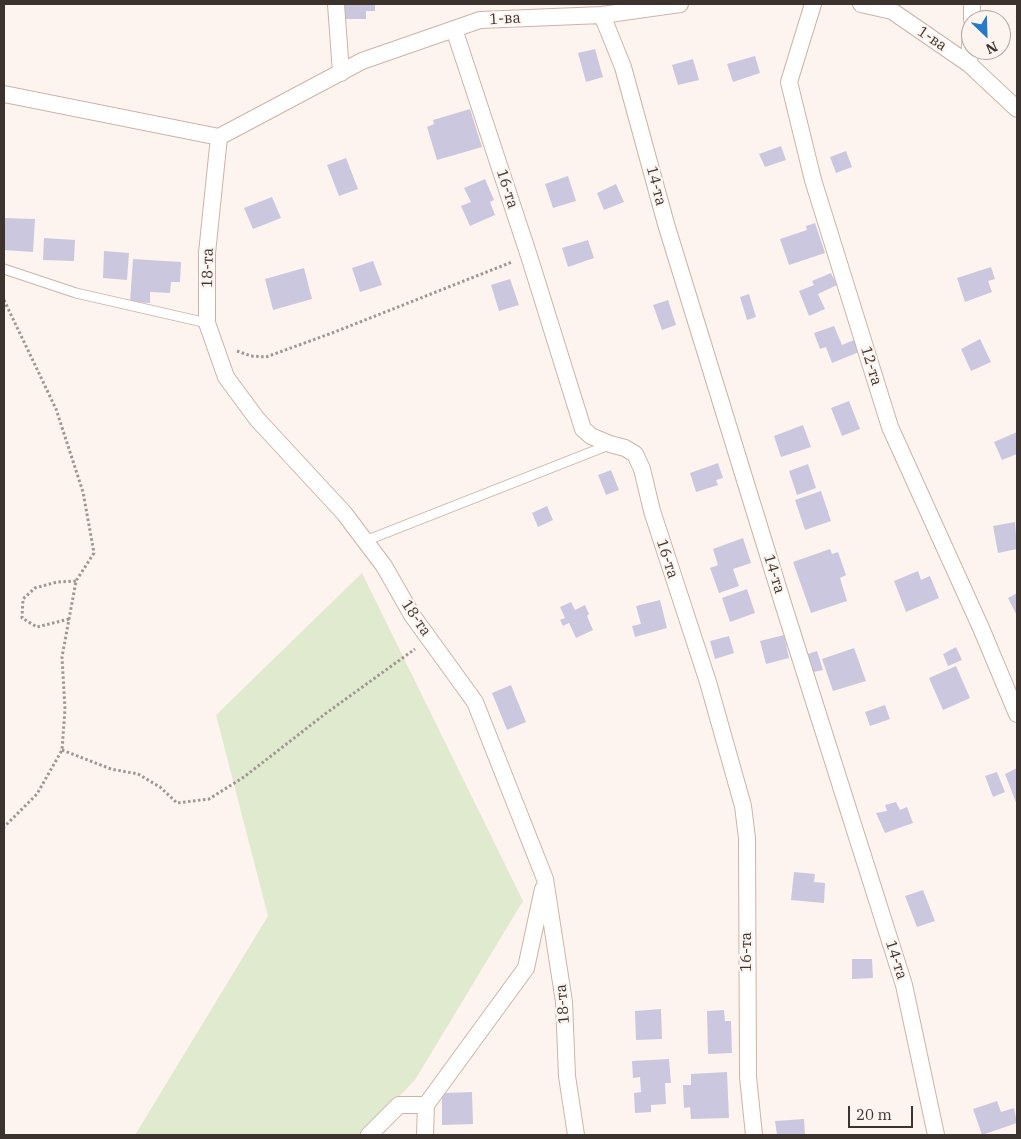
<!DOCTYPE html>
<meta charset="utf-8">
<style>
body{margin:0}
#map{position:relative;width:1021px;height:1139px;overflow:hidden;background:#fef4ef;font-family:"IBM Plex Serif",serif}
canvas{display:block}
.frame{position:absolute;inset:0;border:5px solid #3c322e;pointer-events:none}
.north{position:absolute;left:961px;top:10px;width:50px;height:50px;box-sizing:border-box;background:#fef4ef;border:1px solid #b0a6a2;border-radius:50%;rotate:156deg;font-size:14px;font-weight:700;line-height:20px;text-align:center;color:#3c322e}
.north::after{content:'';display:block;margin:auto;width:18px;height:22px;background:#267ac8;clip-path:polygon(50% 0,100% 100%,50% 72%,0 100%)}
.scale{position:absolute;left:848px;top:1106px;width:65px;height:22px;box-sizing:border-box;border:2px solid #3c322e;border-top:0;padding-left:6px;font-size:15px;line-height:18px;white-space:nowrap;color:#3c322e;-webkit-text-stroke:4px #fef4ef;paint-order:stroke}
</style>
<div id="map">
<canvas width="1021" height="1139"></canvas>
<div class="frame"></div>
<div class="north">N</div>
<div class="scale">20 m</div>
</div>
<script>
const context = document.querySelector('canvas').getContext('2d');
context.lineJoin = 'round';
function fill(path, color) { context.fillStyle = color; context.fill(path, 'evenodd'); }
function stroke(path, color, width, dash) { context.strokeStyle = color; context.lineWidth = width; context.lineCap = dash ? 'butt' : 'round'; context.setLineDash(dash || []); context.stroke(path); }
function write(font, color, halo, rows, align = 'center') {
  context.font = font + ' "IBM Plex Serif",serif'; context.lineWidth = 4.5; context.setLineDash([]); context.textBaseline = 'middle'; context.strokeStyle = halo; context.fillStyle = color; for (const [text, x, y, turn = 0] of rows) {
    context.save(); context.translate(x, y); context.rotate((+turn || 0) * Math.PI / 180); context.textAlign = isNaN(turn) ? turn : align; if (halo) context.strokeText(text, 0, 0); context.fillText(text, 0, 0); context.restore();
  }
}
fill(new Path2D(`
 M362,573L523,901L415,1080L361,1135H135L268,916L216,715Z`), '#e0eace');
fill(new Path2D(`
 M345,4H375V11H366V19H345Z
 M595,49L603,77L586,82L578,53Z
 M755,56L760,73L733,82L727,64Z
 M693,59L699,80L678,85L672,65Z
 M470,109L482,147L437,160L427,127L434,124L433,120Z
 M781,146L786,160L765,167L759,154Z
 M846,151L852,167L836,173L830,157Z
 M346,158L358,189L339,196L327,165Z
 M568,176L576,201L553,208L545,184Z
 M485,179L494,200L490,202L495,215L470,226L461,206L471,202L464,188Z
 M616,184L624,202L604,210L597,193Z
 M272,197L281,218L253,229L244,208Z
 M4,218L35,219L33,252L4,250Z
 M815,223L825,253L789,265L780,239L807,230L806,226Z
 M44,238L75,240L74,261L43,260Z
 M588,240L594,258L568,267L562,248Z
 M104,251L129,253L127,280L103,278Z
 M133,259L181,262L180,282H171L170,293L150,292V303L130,302Z
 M373,261L382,285L360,292L352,268Z
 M991,267L995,279L988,281L992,292L965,302L957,278Z
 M304,268L312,299L273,310L265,279Z
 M831,273L837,285L818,294L825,309L809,316L799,291L814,285L812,281Z
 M510,279L519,305L499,311L491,285Z
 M749,294L756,317L747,320L740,297Z
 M668,300L676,325L662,330L653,305Z
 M834,326L842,345L854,340L859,352L832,363L826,347L820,349L814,333Z
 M980,339L991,362L971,371L961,349Z
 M849,401L860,429L842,436L831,408Z
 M803,425L811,447L781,457L774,436Z
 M1017,432V454L1002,460L994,442Z
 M718,463L723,478L716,480L718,485L696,492L690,473Z
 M808,464L816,488L797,495L789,471Z
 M611,470L619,490L606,495L598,475Z
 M821,491L831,521L805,530L795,500Z
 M547,506L553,520L538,527L532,513Z
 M1015,522L1017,549L998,553L993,526Z
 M743,538L751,563L733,569L739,586L719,593L710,568L718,565L713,549Z
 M830,549L832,554L838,552L846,575L840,578L847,601L811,613L793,562Z
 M918,571L921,580L930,576L939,598L906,612L894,581Z
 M747,589L755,613L730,622L722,598Z
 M1017,593V616L1008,598Z
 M660,600L667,628L635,637L632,626L641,624L636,606Z
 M571,602L575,610L585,605L589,614L587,616L593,630L576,638L569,623L563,626L560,620L565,618L560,607Z
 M784,635L789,658L766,664L760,641Z
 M729,636L734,653L715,659L710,641Z
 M956,647L962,660L948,666L943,654Z
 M854,648L866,681L833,691L822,659Z
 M817,651L823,670L809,673L805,655Z
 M956,666L970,698L943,710L929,678Z
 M511,685L526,722L507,730L492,693Z
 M885,705L890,719L870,726L865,712Z
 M1017,768V805L1005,774Z
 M997,772L1005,792L993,797L985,776Z
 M896,802L900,810L907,807L913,823L885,833L876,813L887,811L885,805Z
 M794,872L815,874L814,882L825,883L824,903L791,900Z
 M923,890L935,921L917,927L905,896Z
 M852,959H872L873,978L852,979Z
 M661,1009L662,1039L636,1040L635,1011Z
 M724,1010L725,1021H731L732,1053L708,1054L707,1011Z
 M669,1059L671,1083H665L666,1104L651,1105V1112L635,1113L634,1093L641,1092L640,1077L633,1078L632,1061Z
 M727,1072L729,1118L691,1119L690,1107L684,1108L683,1085H691V1074Z
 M472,1092L473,1124L442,1125V1093Z
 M997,1101L1001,1112L1014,1108L1017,1123L982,1135L973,1109Z
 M804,1119L805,1135H777L775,1121Z`), '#cbc7df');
const lane = new Path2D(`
 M4,269L76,293L207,323
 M365,541L609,445`);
const street = new Path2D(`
 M336,4L341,73
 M813,4L789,82L813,180L890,427L981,628L1017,714
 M861,4L892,11L969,64L1017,109
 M602,15L623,67L666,224L785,610L904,985L936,1135
 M972,20V4
 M454,29L529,256L583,429L591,436L610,444L625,448L635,454L642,469L652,511L708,682L743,806L747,838L748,1077L754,1135
 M969,64L971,31
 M4,94L219,137L362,61L480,20L602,15L680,4
 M219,137L207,253V323L226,377L257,419L344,513L384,566L412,615L475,702L545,879L564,1002L567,1076L576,1135
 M369,1135L399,1105H426
 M425,1135L426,1105L526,968L543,889`);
stroke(lane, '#ccb3a8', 11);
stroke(street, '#ccb3a8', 18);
stroke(new Path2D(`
 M4,300L56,409L83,492L94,553L76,581L62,657L65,709L62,750L37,794L4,827
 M237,351L251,356L266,357L332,333L512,262
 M69,619L37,627L22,618L23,599L35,588L57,582L76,581
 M62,750L111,769L138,774L160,787L177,803L209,799L244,777L325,714L415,649`), '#a19792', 3, [2.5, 2.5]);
stroke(lane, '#fff', 9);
stroke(street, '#fff', 16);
write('15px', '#3c322e', '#fef4ef', [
 ["1-ва",505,19,-3],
 ["1-ва",932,39,34],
 ["14-та",656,186,75],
 ["16-та",507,189,72],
 ["18-та",208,268,-89],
 ["12-та",871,366,73],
 ["16-та",667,559,72],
 ["14-та",774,574,73],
 ["18-та",416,618,56],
 ["16-та",747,952,-90],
 ["14-та",896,960,72],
 ["18-та",563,1004,-95]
]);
</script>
